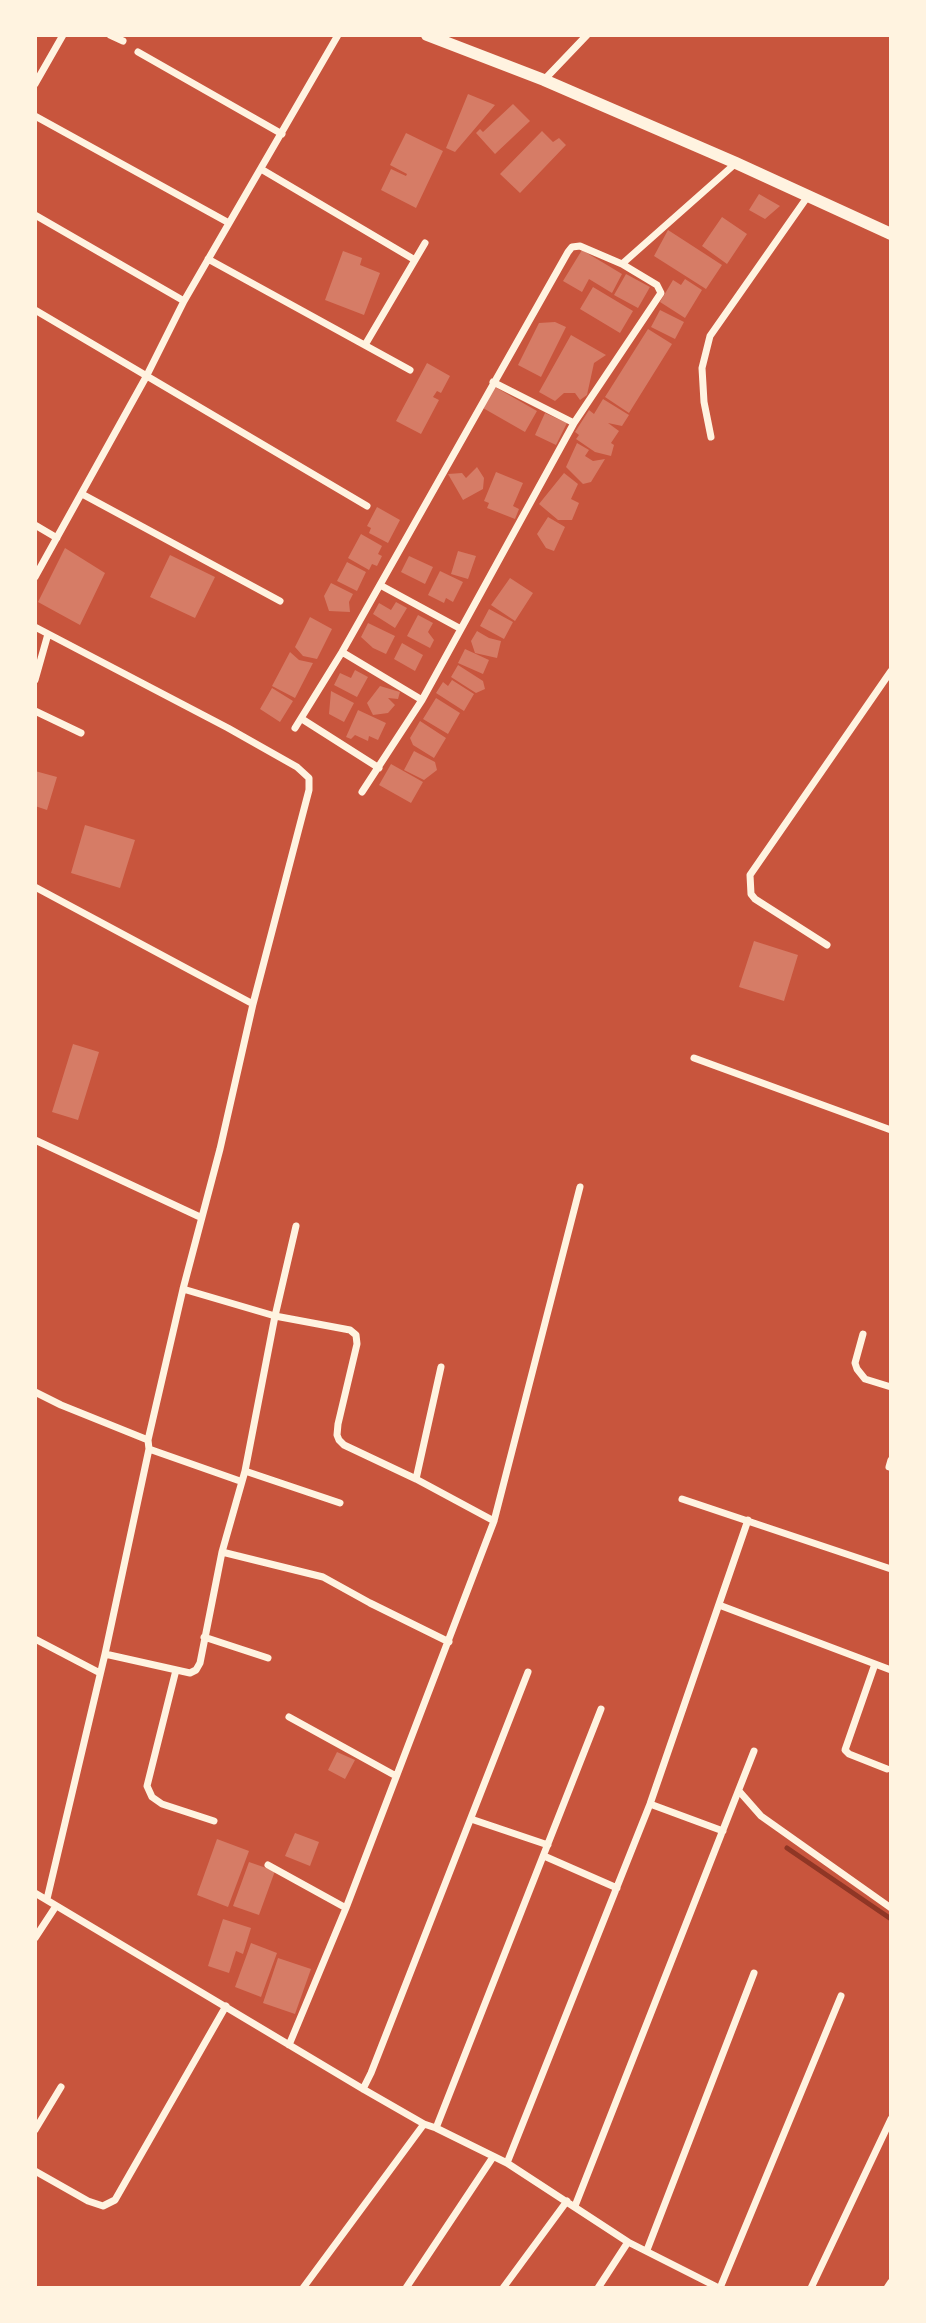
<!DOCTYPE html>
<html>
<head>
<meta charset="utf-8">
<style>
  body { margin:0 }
  #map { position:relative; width:926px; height:2323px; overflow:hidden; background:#c8553d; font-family:"DejaVu Sans",sans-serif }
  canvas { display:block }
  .frame { position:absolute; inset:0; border:37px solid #fff3e0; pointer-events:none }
</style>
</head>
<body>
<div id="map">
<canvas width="926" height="2323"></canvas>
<div class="frame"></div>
</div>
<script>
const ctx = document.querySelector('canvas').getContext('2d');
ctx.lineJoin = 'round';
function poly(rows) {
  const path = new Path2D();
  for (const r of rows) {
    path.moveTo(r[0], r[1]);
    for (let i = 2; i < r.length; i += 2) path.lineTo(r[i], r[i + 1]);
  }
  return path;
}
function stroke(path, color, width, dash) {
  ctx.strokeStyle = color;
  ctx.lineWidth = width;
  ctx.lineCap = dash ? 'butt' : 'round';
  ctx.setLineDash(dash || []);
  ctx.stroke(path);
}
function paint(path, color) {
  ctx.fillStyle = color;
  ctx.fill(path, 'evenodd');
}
stroke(poly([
  [787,1848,891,1919]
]), '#8f3625', 5);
paint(poly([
  [468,94,495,105,455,152,446,148],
  [513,104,530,121,495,154,476,133,480,129,483,132],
  [542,131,553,142,559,138,566,145,520,193,500,174],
  [406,133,443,151,416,208,381,190,391,169,406,176,407,174,390,165],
  [759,194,780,206,765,219,749,210],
  [722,217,747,234,727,264,702,246],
  [668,230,722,265,706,289,654,256],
  [582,250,622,274,612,293,589,279,582,292,563,281],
  [343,251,362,258,360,265,380,273,364,315,325,300],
  [626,274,650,287,638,308,614,295],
  [685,279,702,290,685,318,660,302,673,280,681,285],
  [593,287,633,311,620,333,580,309],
  [660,310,684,322,675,339,651,327],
  [555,322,566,327,541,377,518,365,539,323],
  [648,329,672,344,629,413,605,397],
  [571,335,606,355,594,363,587,395,580,400,575,393,564,393,555,401,539,392],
  [427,363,450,376,441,393,437,391,433,397,439,400,421,434,396,421],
  [495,387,537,411,525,432,483,408],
  [603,399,629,415,622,426,608,423,619,431,611,443,614,445,611,456,595,452,576,439,579,435,575,432,589,410,594,414],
  [545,413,567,423,556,445,535,435],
  [577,443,589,450,585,456,593,461,605,459,591,482,583,484,566,467],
  [477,467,484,478,483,489,463,500,448,474,462,473,466,478],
  [496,472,523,483,513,506,519,509,515,519,487,508,489,503,484,501],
  [564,473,578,484,571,499,579,503,572,520,558,520,539,504],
  [377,507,400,520,388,543,369,533,371,528,367,526],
  [548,517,565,527,554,551,546,548,537,534],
  [361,534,382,546,378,554,382,556,377,566,372,564,369,570,348,558],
  [65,548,105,573,80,625,38,602],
  [458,551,476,556,468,579,451,574],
  [170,555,215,577,195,618,150,597],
  [409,556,433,567,425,584,401,572],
  [347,562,366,572,357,591,337,581],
  [440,571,463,582,453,602,446,598,444,603,428,595],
  [510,578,533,593,515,621,491,605],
  [331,583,353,594,349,602,350,612,329,611,324,596],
  [396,602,407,608,395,628,373,614,379,603,391,610],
  [489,609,513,622,504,639,480,626],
  [418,615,433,623,428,632,434,640,430,648,407,636],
  [310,617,332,629,317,659,303,656,295,647],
  [368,623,395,636,386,654,373,648,361,637],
  [477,631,489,638,501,641,497,658,475,653,471,641],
  [402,643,423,655,415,671,394,659],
  [465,649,489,660,483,674,458,663],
  [290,652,299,660,313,663,295,698,272,686],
  [458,665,483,681,485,689,476,693,451,677],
  [355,670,368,677,357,697,334,685,340,673,351,678],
  [452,680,474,694,464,711,436,693,443,682,448,686],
  [380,686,400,692,398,699,388,698,395,705,388,713,373,715,367,703],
  [272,688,293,701,280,722,260,709],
  [331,691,354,703,344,722,329,714],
  [436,698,460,713,448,734,423,719],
  [358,710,386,723,378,740,369,736,368,741,355,735,351,739,346,737],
  [420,721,446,738,434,758,413,745,410,738],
  [414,751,435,762,437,770,424,780,404,770],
  [391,764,423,782,411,803,379,785],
  [35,771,57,777,47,810,35,806],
  [85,825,135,840,120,888,71,873],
  [754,941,798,955,784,1001,739,987],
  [73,1044,99,1052,78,1120,52,1112],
  [337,1752,355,1760,345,1779,328,1770],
  [295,1833,319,1842,310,1866,285,1856],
  [217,1839,249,1851,228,1907,197,1895],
  [249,1862,275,1871,259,1915,233,1906],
  [223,1919,251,1928,243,1954,236,1951,229,1973,208,1966],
  [251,1943,277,1953,261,1997,235,1987],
  [278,1958,311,1969,295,2014,263,2003]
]), '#d67c66');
stroke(poly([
  [110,35,123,41],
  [138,52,282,134],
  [544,80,587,35],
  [35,84,63,35],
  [35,116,229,223],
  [261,169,415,260,365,345],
  [35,215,184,301],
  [208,259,410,370],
  [415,260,425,243],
  [622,264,736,163],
  [35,310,367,506],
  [493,382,574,423],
  [711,437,704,402,702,368,710,336,808,196],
  [82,494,280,601],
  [35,525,57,538],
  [35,577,146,377,184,301,338,35],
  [380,585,461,629],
  [35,627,228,728,297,767,309,778,309,790,253,1004,220,1149,183,1289,148,1440,149,1449,105,1654,47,1899],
  [342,652,422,700],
  [35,680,48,634],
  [35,711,81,733],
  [302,719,379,768],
  [295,728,342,652,568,252,572,247,580,246,622,264,657,285,661,293,574,423,422,700,362,792],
  [35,887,253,1004],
  [827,945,755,899,751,894,750,875,891,671],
  [694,1058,891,1130],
  [35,1140,200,1217],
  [183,1289,275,1316,350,1330,356,1335,357,1344,338,1424,337,1435,339,1440,344,1445,416,1479,494,1521],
  [863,1334,855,1363,857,1369,865,1379,891,1387],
  [35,1392,61,1405,148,1440],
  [149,1449,240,1481],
  [889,1467,891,1460],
  [245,1471,340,1503],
  [416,1479,441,1367],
  [682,1499,891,1569],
  [222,1552,323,1577,370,1603,449,1642],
  [719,1605,891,1670],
  [204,1637,268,1658],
  [35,1639,100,1673],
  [105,1654,190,1673,196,1670,200,1663,222,1552,245,1471,275,1316,296,1226],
  [875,1664,845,1750,849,1754,887,1769],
  [176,1670,147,1786,152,1797,162,1804,214,1821],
  [289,1717,396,1776],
  [739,1791,761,1816,891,1908],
  [650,1804,723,1831],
  [471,1819,548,1845],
  [544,1856,617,1888],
  [268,1865,346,1908],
  [35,1893,363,2089,424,2124,436,2128,507,2163,628,2242,719,2288],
  [35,1938,56,1906],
  [289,2045,346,1908,494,1521,580,1187],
  [363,2089,371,2073,528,1672],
  [436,2128,601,1709],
  [35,2130,61,2087],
  [507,2163,650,1804,748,1520],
  [35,2171,88,2201,103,2206,115,2200,226,2006],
  [575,2206,754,1751],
  [647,2250,754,1973],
  [303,2288,424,2124],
  [406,2288,493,2157],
  [503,2288,567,2201],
  [598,2288,628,2242],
  [720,2288,841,1996],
  [811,2288,891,2119],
  [887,2288,891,2282]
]), '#fff3e0', 7);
stroke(poly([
  [427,35,544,80,736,163,891,234]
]), '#fff3e0', 12);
</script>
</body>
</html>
